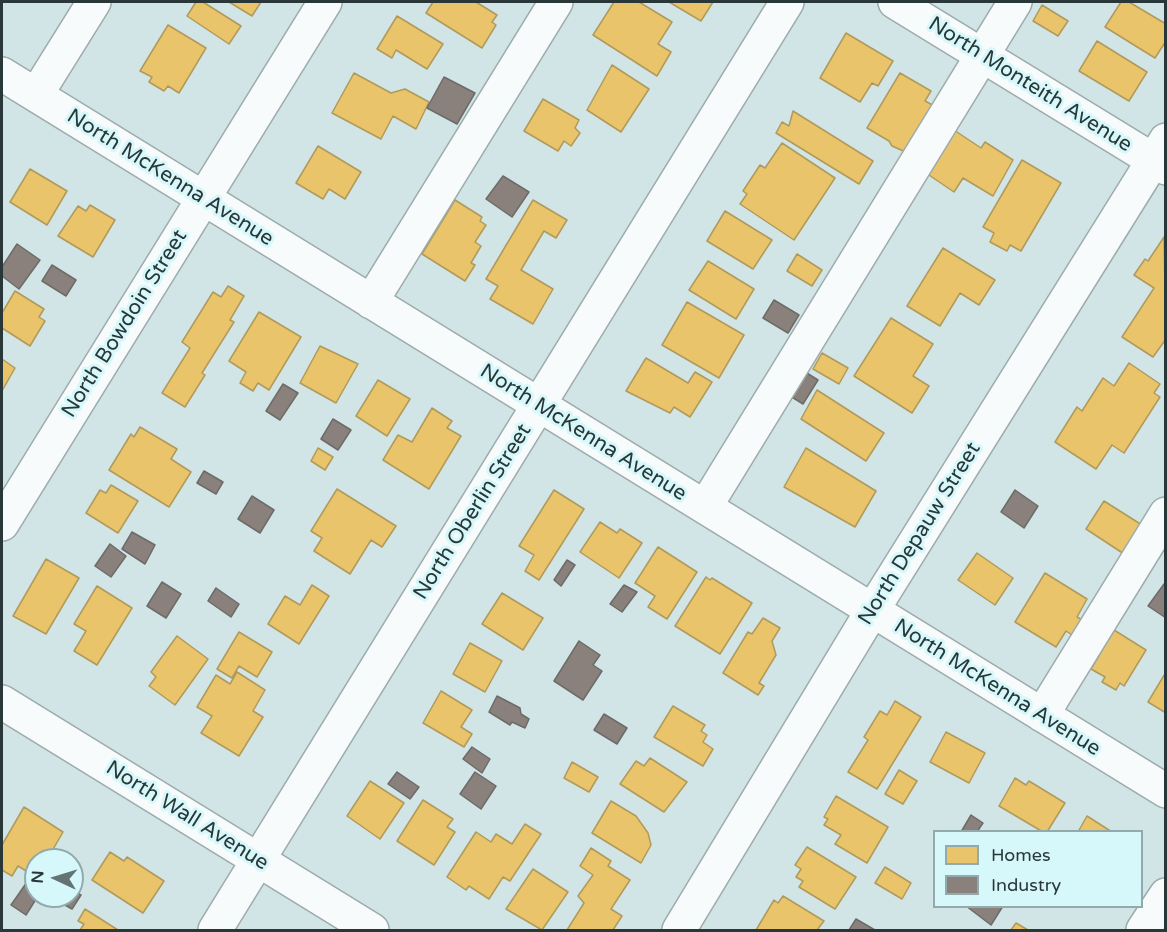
<!DOCTYPE html>
<html>
<head>
<meta charset="utf-8">
<style>
  body { margin:0 }
  #map { position:relative; width:1167px; height:932px; overflow:hidden; background:#d1e4e6; font-family:"Varela Round",sans-serif }
  canvas { display:block }
  .frame { position:absolute; inset:0; border:3px solid #2a3738; pointer-events:none }
  .legend { position:absolute; left:933px; top:830px; width:210px; height:78px; box-sizing:border-box; background:#d6f8fb; border:2px solid #91abad; margin:0; padding:8px 10px; list-style:none; font-size:18px; color:#2a3738 }
  .legend li { display:flex; align-items:center; gap:12px; height:30px }
  .legend b { width:30px; border:2px solid #91abad }
  .north { position:absolute; left:24px; top:848px; width:60px; height:60px; box-sizing:border-box; background:#d6f8fb; border:2px solid #91abad; border-radius:50%; rotate:274deg; font-size:16px; font-weight:700; line-height:24px; text-align:center; color:#2a3738 }
  .north::after { content:''; display:block; margin:auto; width:21px; height:27px; background:#647475; clip-path:polygon(50% 0,100% 100%,50% 72%,0 100%) }
</style>
</head>
<body>
<div id="map">
<canvas width="1167" height="932"></canvas>
<div class="frame"></div>
<ul class="legend">
<li><b style="height:16px;background:#e9c46a"></b>Homes</li>
<li><b style="height:16px;background:#8a817c"></b>Industry</li>
</ul>
<div class="north">N</div>
</div>
<script>
const ctx = document.querySelector('canvas').getContext('2d');
ctx.lineJoin = 'round';
function paint(path, color) {
  ctx.fillStyle = color;
  ctx.fill(path, 'evenodd');
}
function poly(rows) {
  const path = new Path2D();
  for (const r of rows) {
    path.moveTo(r[0], r[1]);
    for (let i = 2; i < r.length; i += 2) path.lineTo(r[i], r[i + 1]);
  }
  return path;
}
function stroke(path, color, width, dash) {
  ctx.strokeStyle = color;
  ctx.lineWidth = width;
  ctx.lineCap = dash ? 'butt' : 'round';
  ctx.setLineDash(dash || []);
  ctx.stroke(path);
}
function drawText(font, color, halo, rows, align = 'center') {
  ctx.font = font + ' "Varela Round",sans-serif';
  ctx.lineWidth = 6;
  ctx.setLineDash([]);
  ctx.textBaseline = 'middle';
  ctx.strokeStyle = halo;
  ctx.fillStyle = color;
  for (const [text, x, y, turn = 0] of rows) {
    ctx.save();
    ctx.translate(x, y);
    ctx.rotate((+turn || 0) * Math.PI / 180);
    ctx.textAlign = isNaN(turn) ? turn : align;
    if (halo) ctx.strokeText(text, 0, 0);
    ctx.fillText(text, 0, 0);
    ctx.restore();
  }
}
const homes = poly([
  [196,2,203,2,241,26,229,44,187,16,196,2],
  [229,2,261,2,252,16,229,2],
  [433,2,476,2,497,15,492,22,496,25,482,48,426,13,433,2],
  [614,2,639,2,672,22,658,44,671,52,657,76,593,35,614,2],
  [669,2,713,2,701,21,669,2],
  [1121,2,1129,2,1166,24,1166,41,1155,58,1105,27,1121,2],
  [1042,5,1068,21,1058,36,1033,21,1042,5],
  [397,16,443,44,427,69,396,50,392,58,377,49,397,16],
  [168,25,206,48,179,93,168,86,164,91,149,82,152,77,140,71,168,25],
  [846,33,893,61,878,86,872,83,860,102,820,78,846,33],
  [1097,41,1147,72,1129,101,1079,71,1097,41],
  [612,65,649,89,621,132,587,110,612,65],
  [354,73,391,93,405,89,429,102,416,129,393,116,381,139,332,113,354,73],
  [900,73,931,91,925,101,938,108,910,154,892,146,889,141,867,128,900,73],
  [543,99,579,120,575,128,580,133,571,146,564,141,558,151,524,131,543,99],
  [793,111,873,161,859,184,776,133,782,122,789,126,793,111],
  [954,130,981,148,985,142,1013,160,993,196,963,178,954,192,926,173,954,130],
  [782,143,835,178,794,240,740,204,747,194,743,191,760,165,765,168,782,143],
  [318,146,361,172,345,199,329,189,323,199,296,183,318,146],
  [1022,160,1061,183,1021,251,1010,245,1007,251,990,242,994,233,983,227,1022,160],
  [30,169,67,191,47,225,10,202,30,169],
  [455,200,482,217,480,221,486,225,475,242,481,246,471,263,475,265,465,281,422,254,455,200],
  [533,200,567,220,556,238,544,231,521,270,553,289,533,324,490,299,498,286,486,279,533,200],
  [90,205,115,220,93,257,58,236,78,206,86,211,90,205],
  [725,211,772,240,753,269,707,241,725,211],
  [1164,237,1166,339,1153,357,1122,337,1154,288,1134,275,1145,259,1148,261,1164,237],
  [943,248,995,280,979,305,960,293,940,326,907,306,943,248],
  [797,254,822,270,812,286,787,271,797,254],
  [708,261,754,289,736,319,689,290,708,261],
  [228,286,244,296,230,320,234,322,202,373,205,375,185,407,162,393,190,348,182,342,213,292,221,297,228,286],
  [15,291,44,309,39,317,45,321,30,346,2,328,2,313,15,291],
  [687,302,744,335,719,378,662,345,687,302],
  [259,312,301,337,269,390,258,383,253,391,240,383,246,372,229,361,259,312],
  [891,318,933,344,913,376,929,386,912,413,854,376,891,318],
  [320,346,358,364,336,403,300,383,320,346],
  [822,353,848,368,839,384,813,369,822,353],
  [646,358,688,383,695,372,712,382,690,417,674,407,670,413,626,391,646,358],
  [2,359,15,368,2,391,2,359],
  [1129,363,1160,384,1154,393,1160,397,1124,453,1112,445,1096,469,1055,442,1077,407,1082,411,1103,378,1114,386,1129,363],
  [378,380,410,399,387,436,356,416,378,380],
  [817,390,884,433,866,461,801,419,817,390],
  [432,408,452,421,447,428,461,436,429,489,383,460,398,435,412,442,432,408],
  [140,427,177,449,171,459,191,472,169,507,109,470,131,434,134,437,140,427],
  [318,448,333,457,325,470,311,461,318,448],
  [806,448,876,491,855,527,784,487,806,448],
  [111,485,138,501,118,533,86,513,100,490,106,493,111,485],
  [337,489,396,526,382,547,371,540,350,574,314,551,322,538,311,531,337,489],
  [554,490,584,509,539,580,525,571,534,555,519,546,554,490],
  [1104,501,1142,525,1124,554,1086,529,1104,501],
  [600,522,617,533,620,529,642,543,619,578,580,552,600,522],
  [658,547,697,572,667,619,648,607,655,596,635,583,658,547],
  [977,553,1013,578,995,605,958,580,977,553],
  [46,559,79,578,46,634,13,616,46,559],
  [1045,573,1087,599,1077,617,1084,621,1075,637,1066,631,1056,647,1015,622,1045,573],
  [706,577,710,580,712,578,752,603,720,654,675,626,706,577],
  [312,585,329,596,299,644,268,624,285,596,300,605,312,585],
  [97,586,132,608,97,665,74,651,86,631,74,624,97,586],
  [502,593,543,618,523,650,482,624,502,593],
  [763,618,780,628,772,641,776,655,759,683,764,686,758,695,723,673,748,632,752,634,763,618],
  [1114,630,1146,650,1124,686,1120,683,1116,690,1102,682,1105,677,1091,669,1114,630],
  [239,632,272,652,257,677,239,666,232,678,217,669,239,632],
  [177,636,208,659,175,705,149,686,156,677,151,672,177,636],
  [470,643,502,661,485,692,453,674,470,643],
  [237,672,265,690,253,711,263,717,239,756,201,733,212,716,197,707,216,675,230,684,237,672],
  [1166,672,1166,713,1148,702,1166,672],
  [441,691,472,710,461,727,472,734,464,747,423,723,441,691],
  [895,701,921,717,877,789,848,772,868,740,864,737,880,711,887,715,895,701],
  [673,706,705,725,701,731,707,735,703,742,713,749,703,766,654,737,673,706],
  [946,732,985,753,969,783,930,762,946,732],
  [650,758,687,782,664,812,620,784,636,761,644,766,650,758],
  [572,762,598,777,589,792,564,778,572,762],
  [899,770,917,781,903,804,885,794,899,770],
  [1015,778,1026,785,1029,781,1065,803,1047,832,1043,832,999,806,1015,778],
  [370,781,404,803,380,839,347,816,370,781],
  [836,796,888,827,867,863,835,844,841,835,824,825,828,819,824,817,836,796],
  [423,800,453,819,447,827,455,832,434,865,397,841,423,800],
  [611,801,636,816,648,833,651,845,641,863,592,833,611,801],
  [24,807,63,832,47,860,36,860,36,877,18,866,12,876,2,870,2,845,24,807],
  [1087,816,1112,832,1078,832,1087,816],
  [525,824,541,834,510,881,503,877,489,899,469,886,466,890,447,877,476,832,491,842,496,834,512,844,525,824],
  [807,847,856,877,835,909,799,887,803,881,796,877,801,869,795,865,807,847],
  [591,848,611,861,608,866,630,880,611,909,622,916,613,930,567,930,584,903,578,896,593,875,580,866,591,848],
  [110,852,124,861,127,857,164,881,143,913,92,880,110,852],
  [885,867,911,883,902,899,875,883,885,867],
  [533,869,568,892,542,930,506,909,533,869],
  [783,896,824,921,817,930,756,930,774,900,778,903,783,896],
  [85,909,118,930,80,930,84,924,78,921,85,909],
  [1016,923,1028,930,1011,930,1016,923]
]);
paint(homes, '#e9c46a');
stroke(homes, '#b09a5b', 1.5);
const industry = poly([
  [444,77,475,93,457,124,427,108,444,77],
  [503,176,529,192,512,217,486,199,503,176],
  [17,244,40,260,19,289,2,276,2,267,17,244],
  [52,265,76,280,66,296,42,281,52,265],
  [774,300,799,315,788,333,763,318,774,300],
  [802,370,818,380,803,404,787,394,802,370],
  [283,384,298,393,280,420,266,411,283,384],
  [333,419,351,430,338,450,321,439,333,419],
  [204,471,223,482,216,494,197,483,204,471],
  [1015,490,1038,506,1024,528,1001,512,1015,490],
  [252,496,274,510,260,533,238,519,252,496],
  [132,532,155,545,145,564,122,549,132,532],
  [110,544,126,556,111,577,95,566,110,544],
  [567,560,575,565,561,586,554,580,567,560],
  [162,582,181,594,166,618,147,606,162,582],
  [1164,584,1166,585,1166,618,1148,606,1164,584],
  [624,585,637,592,622,612,610,604,624,585],
  [216,588,239,604,231,617,208,601,216,588],
  [579,641,600,655,593,665,602,671,583,700,554,681,579,641],
  [497,696,520,708,521,714,529,719,525,728,512,722,510,725,489,712,497,696],
  [604,714,627,728,617,744,594,730,604,714],
  [472,747,490,759,482,773,463,759,472,747],
  [397,772,419,787,410,799,388,784,397,772],
  [475,772,496,786,481,809,460,794,475,772],
  [971,815,983,823,977,832,961,832,971,815],
  [27,882,36,888,36,896,38,896,26,915,11,905,27,882],
  [72,890,81,895,72,909,49,896,72,896,72,890],
  [966,906,1003,906,991,925,966,906],
  [856,919,875,930,849,930,856,919]
]);
paint(industry, '#8a817c');
stroke(industry, '#6d6b68', 1.5);
const minor = poly([
  [895,2,1166,168],
  [2,74,1166,791],
  [36,95,94,2],
  [371,302,556,2],
  [705,507,1015,2],
  [2,524,325,2],
  [2,702,372,930],
  [1042,715,1166,514],
  [215,930,787,2],
  [679,930,872,611,1166,140],
  [1143,930,1166,895]
]);
stroke(minor, '#9dabac', 36);
stroke(minor, '#f8fbfb', 33);
drawText('21px', '#2a3738', '#d6f8fb', [
  ["North Monteith Avenue",1030,85,32],
  ["North McKenna Avenue",170,178,32],
  ["North Bowdoin Street",125,324,-58],
  ["North McKenna Avenue",583,433,32],
  ["North Oberlin Street",473,512,-58],
  ["North Depauw Street",920,534,-58],
  ["North McKenna Avenue",997,688,32],
  ["North Wall Avenue",187,816,32]
]);
</script>
</body>
</html>
